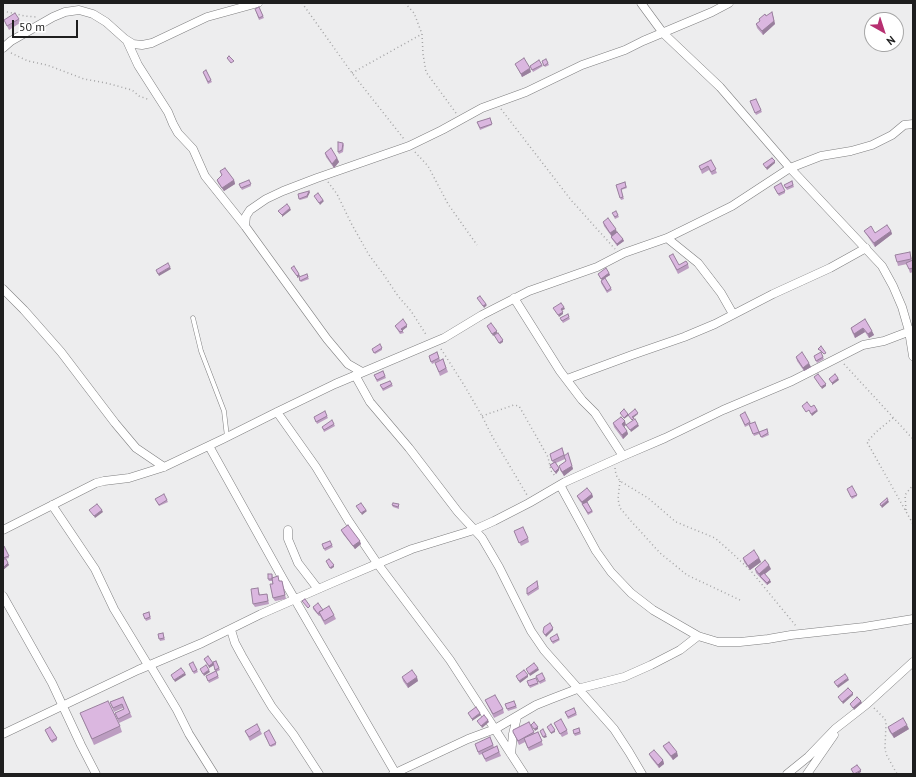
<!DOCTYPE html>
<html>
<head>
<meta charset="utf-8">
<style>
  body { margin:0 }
  #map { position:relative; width:916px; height:777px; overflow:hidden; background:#ededee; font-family:"PT Sans",sans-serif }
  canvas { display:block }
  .frame { position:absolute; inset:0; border:4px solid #1e1e1e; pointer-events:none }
  .north { position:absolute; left:864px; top:12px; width:40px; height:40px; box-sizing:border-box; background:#fff; border:1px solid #a5a5a5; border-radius:50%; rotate:141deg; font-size:11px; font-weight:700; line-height:16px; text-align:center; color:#1e1e1e }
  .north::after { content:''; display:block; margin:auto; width:14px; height:18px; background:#b73071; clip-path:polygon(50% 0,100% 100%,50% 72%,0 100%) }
  .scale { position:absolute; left:12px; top:20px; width:66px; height:18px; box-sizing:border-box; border:2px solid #1e1e1e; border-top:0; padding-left:5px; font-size:12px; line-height:14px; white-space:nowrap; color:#1e1e1e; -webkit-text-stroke:3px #fff; paint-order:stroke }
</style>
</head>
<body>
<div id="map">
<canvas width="916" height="777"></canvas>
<div class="frame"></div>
<div class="north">N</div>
<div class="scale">50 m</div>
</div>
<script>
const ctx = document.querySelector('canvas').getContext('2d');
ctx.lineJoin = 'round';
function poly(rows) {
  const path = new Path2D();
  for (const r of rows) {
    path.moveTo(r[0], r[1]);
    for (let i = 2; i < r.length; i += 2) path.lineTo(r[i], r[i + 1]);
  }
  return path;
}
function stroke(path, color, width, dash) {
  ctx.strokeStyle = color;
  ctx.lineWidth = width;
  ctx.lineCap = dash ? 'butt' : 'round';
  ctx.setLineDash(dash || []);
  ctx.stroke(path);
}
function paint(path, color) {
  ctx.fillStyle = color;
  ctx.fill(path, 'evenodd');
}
const service = poly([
  [193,318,201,351,224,411,227,437]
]);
const minor = poly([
  [641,3,663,33,720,87,790,168,882,266,893,286,902,307,909,331,913,356],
  [127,41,138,65,168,112,173,124,178,133,193,149,205,176,245,226,327,339,348,364,362,372],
  [3,48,11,41,53,17,65,12,79,10,93,14,106,22,125,39,133,44,142,45,152,43,207,17,258,3],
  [245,226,246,216,250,210,266,199,283,191,317,178,409,146,442,130,482,108,526,92,582,65,625,50,643,41,712,12,729,3],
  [667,238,698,263,721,293,733,314],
  [3,289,24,310,61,352,115,423,136,448,164,467],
  [514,298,560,371,582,400,595,413,623,456],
  [355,375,370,402,409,448,458,512,482,538,499,567,531,631,544,650,614,729,629,752,642,774],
  [567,379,632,355,684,337,715,324,773,294,830,268,866,248],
  [277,412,316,467,348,520,377,563,450,660,524,774],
  [209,446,283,579,396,774],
  [560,485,596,551,611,572,631,593,653,610,698,636,718,642,740,642,768,639,791,635,864,627,913,619],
  [52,505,95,569,114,609,148,665],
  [3,530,96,483,104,481,129,478,164,467,223,439,277,412,335,384,444,338,482,315,529,291,597,267,624,253,667,238,732,206,790,168,821,156,851,151,872,145,892,135,904,125,913,124],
  [288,530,288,539,298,563,318,589],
  [3,596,52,683,81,745,96,774],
  [231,630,235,643,242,656,263,692,272,707,293,734,319,774],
  [150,665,177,710,189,734,214,774],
  [3,734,138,670,202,643,261,614,332,583,412,549,474,530,494,521,529,503,565,482,623,456,665,438,723,410,792,381,863,345,884,341,913,330],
  [511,754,513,734,517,717],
  [393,774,468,739,495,729,536,705,551,699,577,689,624,677,651,665,680,650,698,636],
  [787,774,808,757,835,729,867,704,913,662],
  [807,774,834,735]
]);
stroke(service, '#7e7e7f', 5);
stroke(minor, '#7e7e7f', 9);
stroke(poly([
  [302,3,352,73,404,139],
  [405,3,414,13,422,34,423,54,426,72,456,113],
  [3,11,25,16,36,17],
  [11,53,28,61,47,65,84,79,106,83,132,90,139,96,150,100],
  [352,73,422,34],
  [501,109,571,200,615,249],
  [415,152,428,166,448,204,477,245],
  [328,182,337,194,351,223,369,255,384,275,398,296,411,311,427,336],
  [441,349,464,385,482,416,492,436,527,495],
  [844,364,913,439],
  [482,416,511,406,514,405,519,406,548,457,551,471,556,477],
  [893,418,876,432,867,442,913,524],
  [615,468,616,475,620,481,648,498,676,522,715,538,731,552,751,571,796,626],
  [620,481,618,499,620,508,631,521,660,553,687,575,740,600],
  [906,510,905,495,913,485],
  [874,708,885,719,886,723,885,748,886,754,897,774]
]), '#a4a4a5', 1.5, [1, 3]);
stroke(service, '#fff', 4);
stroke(minor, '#fff', 8);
paint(poly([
  [259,7,264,18,259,20,255,9],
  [766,16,773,16,775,24,763,35,757,28,756,24,760,21,759,19],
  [19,19,20,23,9,30,4,20],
  [542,61,548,63,549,65,545,67],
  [515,64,531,72,522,77,517,67],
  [542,65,543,66,533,72,530,66],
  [206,70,212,82,208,84,203,72],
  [756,99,762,112,756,115,750,101],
  [490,118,492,125,480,130,477,122],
  [343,143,344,145,343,152,339,154,338,152],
  [325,153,337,158,339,162,334,168,326,157],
  [711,160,717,173,712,175,709,170,702,174,699,166],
  [220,171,234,180,235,184,224,191,218,183,217,180,222,176],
  [249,180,251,186,242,190,239,184],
  [792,181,794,187,787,190,784,185],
  [625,182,627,188,621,190,624,199,621,200,616,185],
  [775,189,785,191,785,193,779,196],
  [310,192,307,198,300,200,299,199],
  [613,215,618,215,619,217,615,219],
  [603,222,617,232,624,241,617,246,612,239,611,237,612,237,604,226],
  [864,231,875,233,891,231,892,234,875,247,866,234],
  [669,256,679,265,688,264,689,268,678,274],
  [911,256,912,261,913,260,913,272,910,273,907,264,898,266,897,262],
  [609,273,610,275,605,278,612,290,607,293,601,283,601,281,602,280,598,274],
  [299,277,308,277,309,279,301,282],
  [569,317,570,319,563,323,560,318],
  [865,319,874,335,869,338,865,332,855,338,852,332,851,328],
  [395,326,407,327,402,330,404,333,400,334],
  [382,348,382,350,375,354,372,349],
  [437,352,440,360,432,364,429,356],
  [814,356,823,357,824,359,817,363],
  [796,357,811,367,804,371,797,361],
  [443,359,448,372,440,376,435,363],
  [383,371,386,378,377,382,374,375],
  [390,381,393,386,383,391,380,385],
  [740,415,750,422,751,423,759,432,767,429,769,435,762,438,759,434,754,436,749,425,745,427],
  [327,416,328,418,317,424,314,417],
  [613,423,624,427,627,431,628,434,623,439,614,427],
  [334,424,335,426,324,432,322,427],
  [562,448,565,456,568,453,573,469,564,476,560,470,559,466,566,461,565,459,556,463,559,470,556,474,550,465,553,463,550,454],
  [847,489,857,495,857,496,852,499],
  [592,494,593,497,587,502,593,512,588,515,582,504,579,500,577,496],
  [155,499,167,500,168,502,159,506],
  [392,505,399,506,399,509,393,507],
  [341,530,361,544,355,549,343,534],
  [514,531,528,538,529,542,521,546],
  [330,541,333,547,325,551,322,544],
  [4,546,9,558,5,559,9,565,3,570,3,558],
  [743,558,759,558,761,562,750,570,744,562],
  [755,569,771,569,765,574,771,582,767,585,756,573],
  [272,574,273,578,280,581,282,581,286,599,275,601,273,598,272,581,269,581,268,579],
  [537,581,539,589,528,596,527,594],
  [258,588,260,595,267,594,269,604,255,607,253,604],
  [313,607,323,610,334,615,336,619,325,625,320,616,319,616,313,609],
  [149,612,151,619,146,621,143,614],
  [163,633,165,640,160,641,158,634],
  [550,638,559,639,560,640,553,644],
  [204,659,213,663,216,661,220,670,216,672,219,678,209,683,206,676,215,671,214,665,209,668],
  [190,666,197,670,198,672,194,674],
  [536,676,545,679,546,681,540,684],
  [402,677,418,681,408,688,403,681],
  [527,681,538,683,539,684,530,688],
  [123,697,132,717,119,723,115,713,124,709,123,708,114,712,110,702],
  [485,700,503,709,504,713,494,718],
  [514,701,517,708,508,711,505,704],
  [574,708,577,715,568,719,565,712],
  [80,713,120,726,122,732,94,745],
  [529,722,535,734,538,732,543,745,529,751,525,742,519,745,513,732],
  [554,723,567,730,568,734,562,737,556,727],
  [888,727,909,729,894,738,889,731],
  [579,728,581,734,575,736,574,734],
  [45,730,57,738,57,740,52,743],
  [260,730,262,734,250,741,245,731],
  [264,735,276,743,276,745,271,747],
  [490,737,494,747,497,746,501,756,486,762,482,754,479,755,476,747],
  [663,746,678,756,673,760,665,750],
  [649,754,663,760,664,764,659,768,651,758]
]), '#bc9dc1');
paint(poly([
  [772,12,775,24,763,35,762,31],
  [530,68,531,72,522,77,521,74],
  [337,158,339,162,334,168,332,164],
  [775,161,775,163,767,170,766,168],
  [234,180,235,184,224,191,222,188],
  [309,191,310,192,307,198,307,196],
  [323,200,324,201,320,205,319,203],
  [290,208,291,210,282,217,282,215],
  [616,229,617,233,612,237,610,233],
  [891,231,892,234,875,247,874,243],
  [623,239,624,241,617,246,617,244],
  [170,267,171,269,159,276,158,274],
  [609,273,610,275,602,280,601,279],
  [299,274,300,276,297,278,297,276],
  [486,304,487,305,484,308,483,306],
  [564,307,565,309,561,311,561,309],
  [563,312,563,314,559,317,558,315],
  [407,325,407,327,402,331,401,329],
  [863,328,865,332,855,338,854,334],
  [497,331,497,333,493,336,492,334],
  [872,331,874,335,869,338,868,334],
  [503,340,503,342,500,344,499,343],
  [809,363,811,367,804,371,803,368],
  [838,378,839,380,832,385,832,383],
  [826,384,826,386,822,389,821,387],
  [817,410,818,411,812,416,811,414],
  [638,413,638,414,633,418,632,417],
  [628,414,628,416,624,419,624,418],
  [625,421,626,425,623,428,622,424],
  [638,424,639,426,631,432,630,430],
  [627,431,628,434,623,439,622,435],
  [572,466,573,469,564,476,562,472],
  [559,468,559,470,556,474,555,472],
  [592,494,593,497,583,505,582,502],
  [888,500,889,502,882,508,881,506],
  [102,510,103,512,95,518,94,516],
  [366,510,367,511,362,515,361,513],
  [360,541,361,544,355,549,353,546],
  [759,558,761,562,750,570,748,566],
  [8,563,9,565,3,570,3,568],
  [334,565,334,567,331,569,330,568],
  [769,565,771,569,761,577,760,576,761,578,759,574],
  [770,580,771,582,767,585,767,583],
  [553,628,553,630,546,637,545,635],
  [213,663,214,665,209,668,209,666],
  [538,668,539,670,530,676,529,674],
  [209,670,210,672,204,676,203,674],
  [185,673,186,675,175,682,174,680],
  [528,675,528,677,520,683,519,681],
  [417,677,418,681,408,688,407,684],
  [848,678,849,680,838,688,837,686],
  [853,693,853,695,843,704,842,702],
  [861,701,862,703,854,710,853,708],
  [480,713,481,715,472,721,472,719],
  [488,720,489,722,482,728,481,726],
  [907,725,909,729,894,738,892,734],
  [538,727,538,729,535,731,534,729],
  [555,730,555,732,551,734,551,733],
  [546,735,547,737,544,738,543,737],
  [677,752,678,756,673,760,671,756],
  [663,760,664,764,659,768,658,765],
  [861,770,861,772,858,774,855,774]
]), '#99809d');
const building = poly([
  [259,7,263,16,259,18,255,9,259,7],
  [772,12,774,21,762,31,756,24,760,21,759,19,765,14,766,16,772,12],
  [15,13,19,19,7,26,4,20,15,13],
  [229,56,234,61,231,63,227,58,229,56],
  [524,58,530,68,521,74,515,64,524,58],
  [546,59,548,63,544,66,542,61,546,59],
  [539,60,542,65,532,70,530,66,539,60],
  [206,70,211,80,208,82,203,72,206,70],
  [756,99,761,110,755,113,750,101,756,99],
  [490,118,492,124,480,128,477,122,490,118],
  [338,142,343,143,342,150,338,152,338,142],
  [331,148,337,158,332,164,325,153,331,148],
  [772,158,775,161,766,168,763,164,772,158],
  [711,160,716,169,711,172,708,166,701,170,699,166,711,160],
  [225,168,234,180,222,188,217,180,222,175,220,171,225,168],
  [249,180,251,184,241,188,239,184,249,180],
  [792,181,793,185,786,188,784,185,792,181],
  [625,182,626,187,621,189,623,197,620,198,616,185,625,182],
  [781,183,785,191,778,194,774,187,781,183],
  [309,191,307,196,299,199,298,194,309,191],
  [318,193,323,200,319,203,314,196,318,193],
  [287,204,290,208,282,215,278,211,287,204],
  [616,211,618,215,615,217,612,213,616,211],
  [608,218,616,229,610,233,603,222,608,218],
  [887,225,891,231,874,243,864,231,871,226,875,233,887,225],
  [617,232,623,239,617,244,611,237,617,232],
  [910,252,911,259,897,262,895,255,910,252],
  [673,254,679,265,686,261,688,264,677,270,669,256,673,254],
  [913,260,913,268,909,269,906,263,913,260],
  [168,263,170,267,158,274,156,270,168,263],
  [294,266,299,274,297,276,291,268,294,266],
  [606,268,609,273,601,279,598,274,606,268],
  [307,274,308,277,300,281,299,277,307,274],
  [605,278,611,288,607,291,601,281,605,278],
  [480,296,486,304,483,306,477,298,480,296],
  [561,303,564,307,561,309,563,312,558,315,553,308,561,303],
  [568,314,569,317,562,321,560,318,568,314],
  [403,319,407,325,401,329,403,331,400,332,395,326,403,319],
  [865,319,872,331,868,334,863,328,854,334,851,328,865,319],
  [491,323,497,331,492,334,487,326,491,323],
  [498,333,503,340,499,343,494,335,498,333],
  [380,344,382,348,374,353,372,349,380,344],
  [821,346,826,353,824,354,820,350,819,350,818,349,821,346],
  [437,352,439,358,431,362,429,356,437,352],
  [802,352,809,363,803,368,796,357,802,352],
  [821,352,823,357,816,361,814,356,821,352],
  [443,359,446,368,439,372,435,363,443,359],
  [383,371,385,376,377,380,374,375,383,371],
  [818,374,826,384,821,387,814,377,818,374],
  [835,374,838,378,832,383,829,379,835,374],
  [390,381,392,384,383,389,380,385,390,381],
  [807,402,811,407,814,405,817,410,811,414,809,410,806,412,802,406,807,402],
  [624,409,628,414,624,418,620,413,624,409],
  [635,409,638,413,632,417,634,418,632,420,628,415,635,409],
  [325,411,327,416,316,422,314,417,325,411],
  [745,412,750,422,745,425,740,415,745,412],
  [621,417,625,421,622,424,627,431,622,435,613,423,621,417],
  [635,419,638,424,630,430,626,425,635,419],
  [332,420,334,424,324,430,322,427,332,420],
  [755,422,759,432,753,434,749,424,755,422],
  [767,429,768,433,761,437,759,432,767,429],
  [562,448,564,455,552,461,550,454,562,448],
  [568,453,572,466,562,472,559,466,566,461,564,456,568,453],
  [555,462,559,468,555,472,550,465,555,462],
  [852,486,857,495,851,497,847,489,852,486],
  [587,488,592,494,582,502,577,496,587,488],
  [164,494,167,500,159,505,155,499,164,494],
  [887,498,888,500,881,506,880,504,887,498],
  [587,502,592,511,588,513,582,504,587,502],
  [361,503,366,510,361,513,356,506,361,503],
  [393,503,399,504,398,507,392,505,393,503],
  [97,504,102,510,94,516,89,510,97,504],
  [348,525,360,541,353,546,341,530,348,525],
  [523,527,528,538,519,543,514,531,523,527],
  [330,541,332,545,324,549,322,544,330,541],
  [3,546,4,546,9,556,3,558,3,546],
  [754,550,759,558,748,566,743,558,754,550],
  [3,559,6,559,8,563,3,568,3,559],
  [329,559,334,565,330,568,326,561,329,559],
  [765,560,769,565,759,574,755,569,765,560],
  [764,573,770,580,767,583,760,576,764,573],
  [268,574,272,574,272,579,268,579,268,574],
  [278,576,279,581,282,581,285,595,273,598,270,584,273,584,272,578,278,576],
  [537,581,538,587,527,594,527,588,537,581],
  [258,588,259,595,267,594,268,601,253,604,251,589,258,588],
  [305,599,310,606,308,608,302,601,305,599],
  [318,603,323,610,319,612,319,614,318,614,313,607,318,603],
  [329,606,334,615,324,621,319,612,329,606],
  [149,612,150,617,145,619,143,614,149,612],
  [550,623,553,628,545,635,543,632,544,627,550,623],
  [163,633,164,638,159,639,158,634,163,633],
  [557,634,559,639,552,642,550,638,557,634],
  [208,656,213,663,209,666,204,659,208,656],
  [216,661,219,668,215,670,213,662,216,661],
  [193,662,197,670,193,672,189,664,193,662],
  [534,663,538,668,529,674,526,669,534,663],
  [206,665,209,670,203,674,200,669,206,665],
  [181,668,185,673,174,680,171,675,181,668],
  [412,670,417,677,407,684,402,677,412,670],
  [524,670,528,675,519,681,516,676,524,670],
  [216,671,218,676,208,681,206,676,216,671],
  [542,673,545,679,539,682,536,676,542,673],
  [845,674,848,678,837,686,834,682,845,674],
  [536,678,538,683,529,686,527,681,536,678],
  [848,688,853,693,842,702,838,697,848,688],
  [495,695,503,709,493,714,485,700,495,695],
  [123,697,130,713,118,719,115,713,124,709,122,704,113,708,110,702,123,697],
  [857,697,861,701,853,708,850,704,857,697],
  [108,701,120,726,92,739,80,713,108,701],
  [514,701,516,706,507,709,505,704,514,701],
  [476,707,480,713,472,719,468,713,476,707],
  [574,708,576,713,568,717,565,712,574,708],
  [484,715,488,720,481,726,477,721,484,715],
  [903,718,907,725,892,734,888,727,903,718],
  [561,719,567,730,560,734,554,723,561,719],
  [529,722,534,732,518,741,513,732,513,730,529,722],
  [534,722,538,727,534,729,531,725,534,722],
  [257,724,260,730,249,737,245,731,257,724],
  [551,724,555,730,551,733,547,727,551,724],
  [50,727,57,738,51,741,45,730,50,727],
  [579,728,580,732,574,734,573,730,579,728],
  [543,729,546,735,543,737,540,731,543,729],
  [269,730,276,743,270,746,264,733,269,730],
  [538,732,542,741,528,748,524,738,538,732],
  [490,737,493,745,478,752,475,744,490,737],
  [669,742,677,752,671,756,663,746,669,742],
  [497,746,499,752,485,759,482,753,497,746],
  [654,750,663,760,658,765,649,754,654,750],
  [857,765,861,770,854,774,851,769,857,765]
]);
paint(building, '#dbb7e0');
stroke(building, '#99809d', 1);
</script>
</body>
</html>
